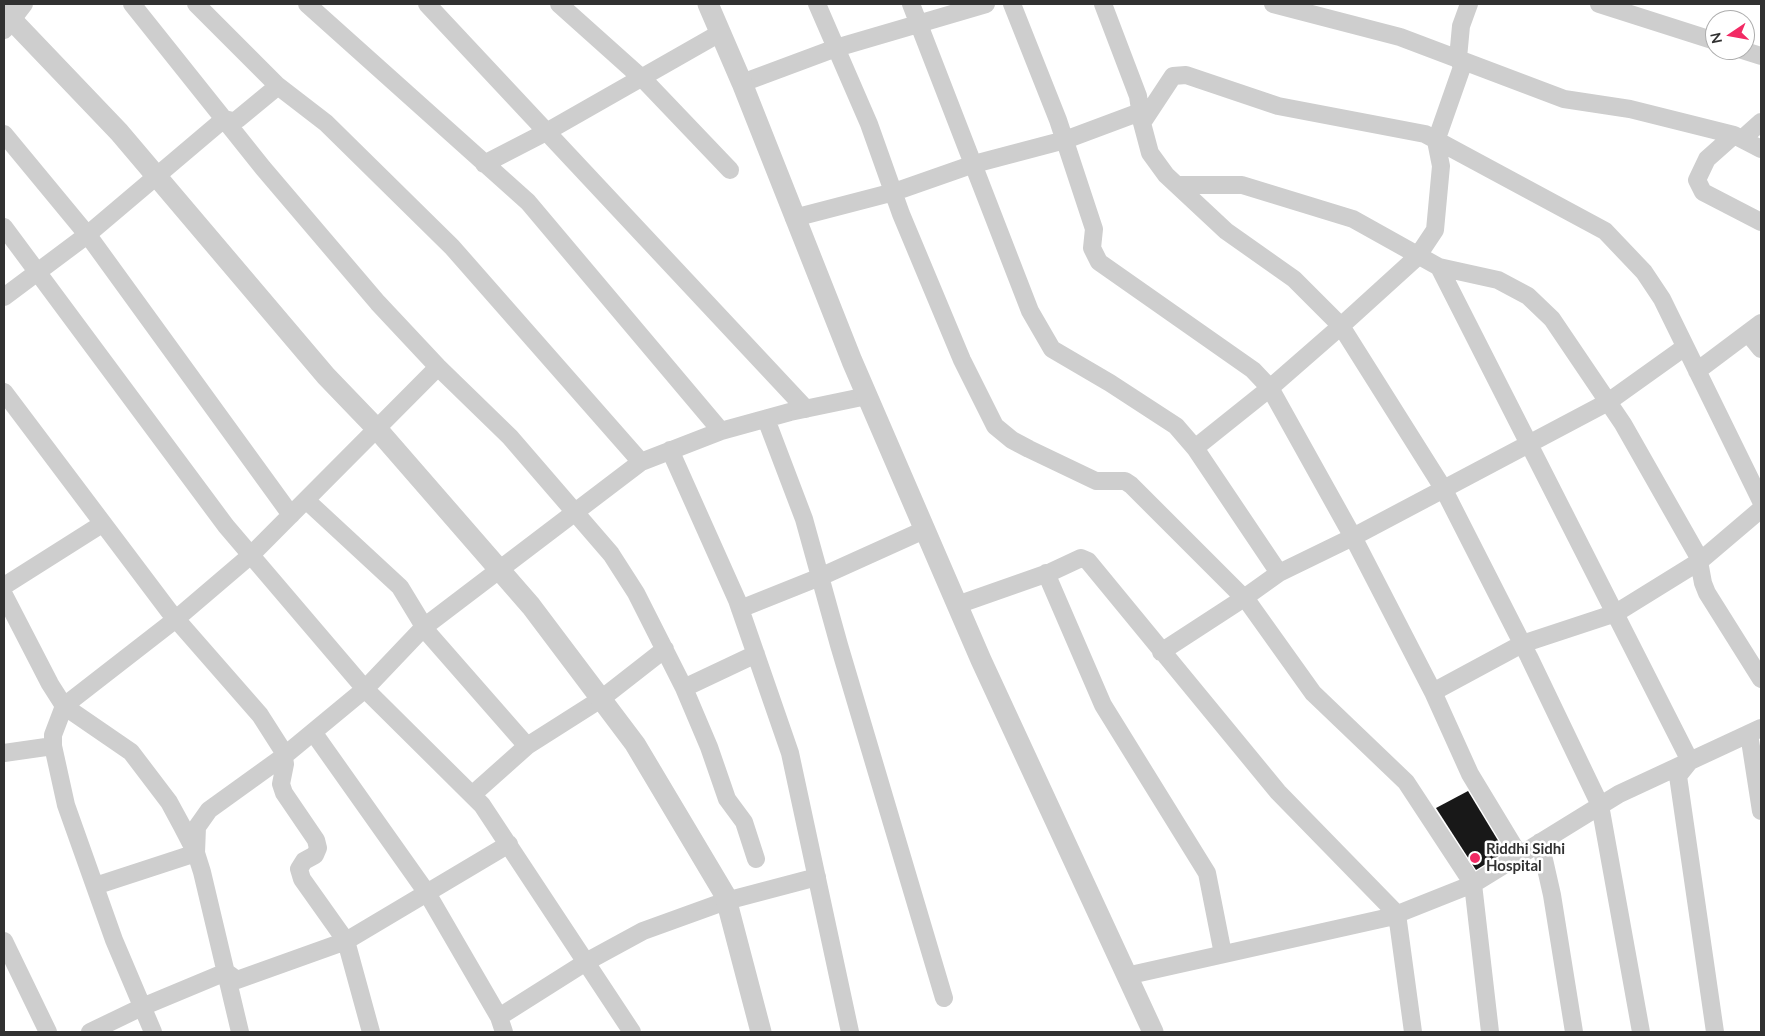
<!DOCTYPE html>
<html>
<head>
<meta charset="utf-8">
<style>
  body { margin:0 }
  #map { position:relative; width:1765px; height:1036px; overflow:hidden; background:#fff; font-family:Lato,sans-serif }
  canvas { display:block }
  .frame { position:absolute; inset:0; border:5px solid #313131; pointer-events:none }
  .north { position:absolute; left:1705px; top:10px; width:50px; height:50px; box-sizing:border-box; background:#fff; border:1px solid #adadad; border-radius:50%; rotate:258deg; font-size:14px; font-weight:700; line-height:20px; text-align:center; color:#313131 }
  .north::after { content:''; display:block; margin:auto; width:18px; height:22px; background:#f22a64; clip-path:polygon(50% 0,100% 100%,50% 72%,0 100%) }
</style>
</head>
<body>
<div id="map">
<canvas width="1765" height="1036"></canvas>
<div class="frame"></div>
<div class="north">N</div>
</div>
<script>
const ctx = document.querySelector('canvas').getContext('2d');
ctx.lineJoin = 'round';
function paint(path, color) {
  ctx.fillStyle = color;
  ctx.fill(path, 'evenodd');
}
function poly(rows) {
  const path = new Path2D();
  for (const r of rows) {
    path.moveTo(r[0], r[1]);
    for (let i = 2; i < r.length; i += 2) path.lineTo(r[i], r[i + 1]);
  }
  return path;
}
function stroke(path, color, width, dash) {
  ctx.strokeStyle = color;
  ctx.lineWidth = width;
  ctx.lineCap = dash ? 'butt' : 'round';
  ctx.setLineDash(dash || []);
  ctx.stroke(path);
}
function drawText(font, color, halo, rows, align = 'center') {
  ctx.font = font + ' Lato,sans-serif';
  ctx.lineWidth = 5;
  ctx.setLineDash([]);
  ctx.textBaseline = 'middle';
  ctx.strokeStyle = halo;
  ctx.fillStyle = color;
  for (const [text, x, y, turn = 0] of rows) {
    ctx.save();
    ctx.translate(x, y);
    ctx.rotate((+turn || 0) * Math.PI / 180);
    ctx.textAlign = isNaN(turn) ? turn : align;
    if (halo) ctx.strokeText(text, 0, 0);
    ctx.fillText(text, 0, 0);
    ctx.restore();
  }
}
paint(poly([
  [1468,791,1505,852,1476,870,1436,808]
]), '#181818');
stroke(poly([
  [132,4,263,168,378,303,438,367,510,437,611,554,636,593,684,688,709,747,727,799,744,822,756,859],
  [196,4,278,86,326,123,452,247,641,462],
  [307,4,528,202,721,431],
  [427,4,806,409],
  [559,4,645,81,730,170],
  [817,4,869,124,901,214,962,360,995,426,1012,440,1029,449,1096,481,1125,481,1131,485,1248,602,1313,693,1406,782,1473,884,1490,1032],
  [911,4,1030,311,1052,349,1110,383,1176,426,1195,448,1279,573],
  [1012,4,1058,120,1094,229,1092,248,1099,262,1253,370,1270,388,1353,537,1433,692,1470,774,1519,855],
  [1103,4,1138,96,1142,123,1150,153,1166,175,1226,231,1294,279,1341,326,1443,488,1529,657,1600,805,1641,1032],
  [1273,4,1400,37,1564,99,1630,109,1734,135,1707,159,1697,180,1703,192,1761,222],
  [1599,4,1715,41],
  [4,30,24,4],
  [1742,50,1761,56],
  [742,83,836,48,986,4],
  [1142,123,1173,76,1186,75,1278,106,1425,134,1605,231,1644,272,1662,299,1761,501],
  [4,134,90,238,291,515],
  [1734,135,1761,149],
  [1742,139,1761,122],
  [484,164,548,131,720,33],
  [1177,185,1242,185,1353,219,1439,267,1690,761,1678,776,1715,1032],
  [794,218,894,192,974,164,1065,140,1140,112],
  [4,227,226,526,365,689,482,805,632,1032],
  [1439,267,1498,280,1528,296,1552,319,1623,424,1698,556,1703,583,1707,593,1761,679],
  [4,297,87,235,224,119,233,121,238,119,278,86],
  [1748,333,1761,349],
  [1697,371,1761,323],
  [4,392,169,611,260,715,283,751,285,764,281,784,284,793,316,840,318,848,315,855,304,861,299,869,302,879,346,941,371,1032],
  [766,419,804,519,839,645,944,998],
  [1195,448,1270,388,1341,326,1417,257,1435,230,1441,166,1436,141,1462,67,1458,58,1461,26,1469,4],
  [670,450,737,600,790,753,850,1032],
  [306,500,400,587,428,633,527,746],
  [1046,573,1103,705,1207,873,1223,954],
  [4,586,102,524],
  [4,595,50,684,64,706,53,735,53,746,66,805,114,940,153,1032],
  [957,605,1051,572,1081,558,1088,561,1278,792,1397,914,1413,1032],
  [740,609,820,577,924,530],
  [1161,652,1244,598,1279,573,1353,537,1608,402,1685,347],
  [684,688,756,654],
  [1433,692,1522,644,1616,613,1700,561,1761,509],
  [313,732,427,893,499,1017,504,1032],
  [1749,734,1761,811],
  [4,753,53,746],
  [472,795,527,746,601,699,665,649],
  [1540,842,1552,895,1574,1032],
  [95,886,196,853,197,827,209,810,284,756,365,689,424,627,641,462,721,431,790,412,867,396],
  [4,941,48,1032],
  [1126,976,1390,917,1473,884,1619,794,1761,728],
  [499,1017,586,962,643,931,726,901,817,877],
  [90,1032,142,1007,226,972,237,980,346,941,509,844],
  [240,1032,202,872,196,853,182,826,169,802,131,752,64,706,176,619,251,555,438,367]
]), '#cecece', 18);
stroke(poly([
  [12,4,12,20,119,132,326,376,377,429,531,606,635,744,725,895,761,1032],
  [708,4,742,83,852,361,981,660,1153,1032]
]), '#cecece', 21);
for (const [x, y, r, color] of [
  [1475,858,6,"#f22a64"]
]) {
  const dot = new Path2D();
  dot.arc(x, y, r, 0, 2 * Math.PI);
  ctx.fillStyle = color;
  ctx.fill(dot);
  stroke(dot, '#fff', 2);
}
drawText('bold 15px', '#313131', '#fff', [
  ["Riddhi Sidhi",1486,849],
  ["Hospital",1486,866]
], 'left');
</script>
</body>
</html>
